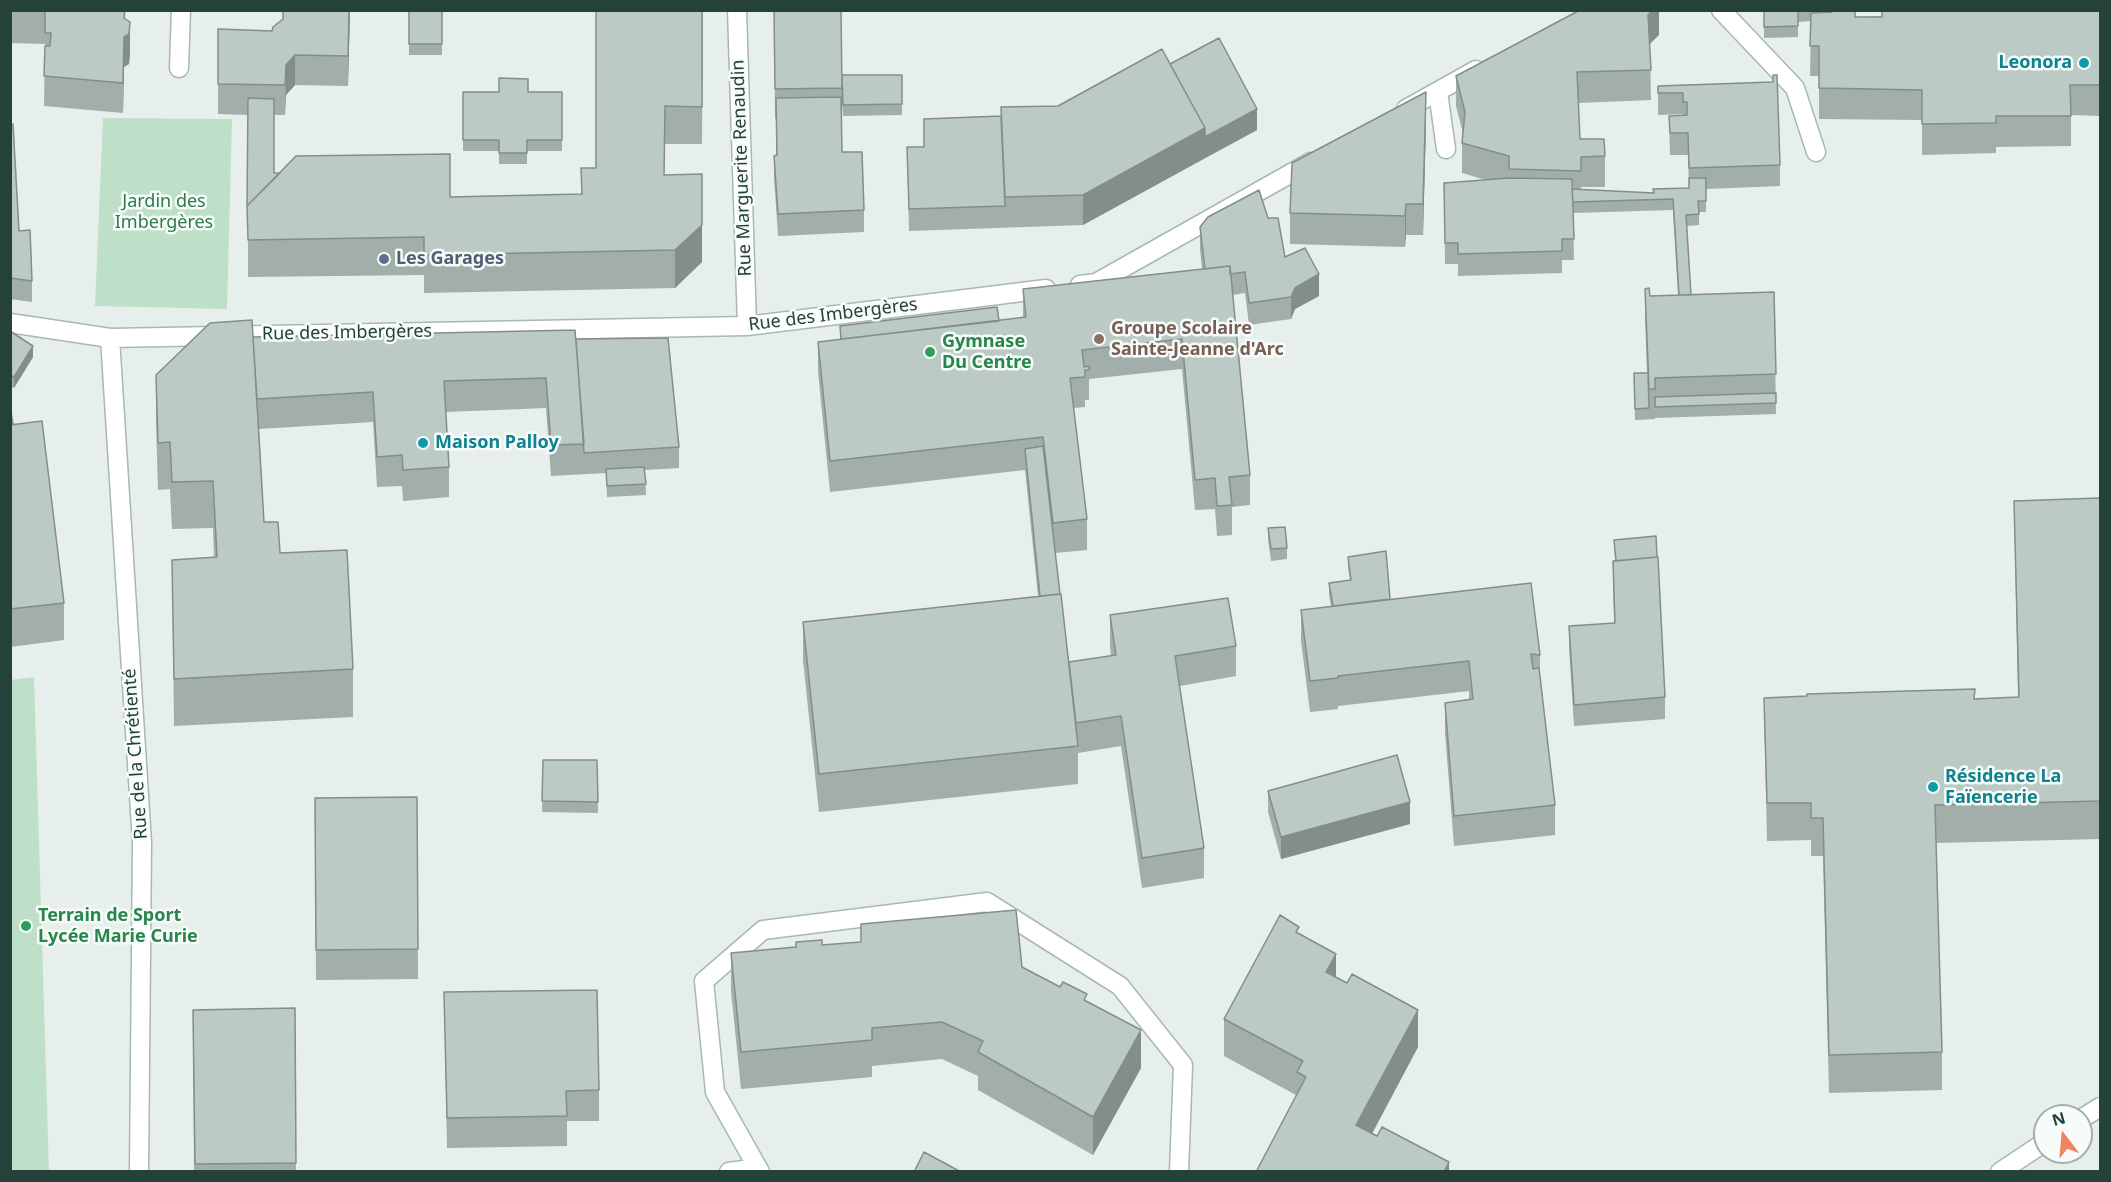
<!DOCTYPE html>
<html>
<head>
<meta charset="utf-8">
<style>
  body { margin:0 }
  #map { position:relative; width:2111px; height:1182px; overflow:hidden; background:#e6efeb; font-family:"Noto Sans",sans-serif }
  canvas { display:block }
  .frame { position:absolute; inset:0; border:12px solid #24423a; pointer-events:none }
  .north { position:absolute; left:2033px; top:1104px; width:60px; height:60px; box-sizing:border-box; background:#f7fbf9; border:2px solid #a3b1ad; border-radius:50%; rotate:344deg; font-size:16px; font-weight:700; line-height:24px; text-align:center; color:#24423a }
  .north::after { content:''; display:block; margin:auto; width:21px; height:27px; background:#f4845f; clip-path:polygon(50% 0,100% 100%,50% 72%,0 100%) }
</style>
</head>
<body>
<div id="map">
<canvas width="2111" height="1182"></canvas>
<div class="frame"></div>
<div class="north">N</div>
</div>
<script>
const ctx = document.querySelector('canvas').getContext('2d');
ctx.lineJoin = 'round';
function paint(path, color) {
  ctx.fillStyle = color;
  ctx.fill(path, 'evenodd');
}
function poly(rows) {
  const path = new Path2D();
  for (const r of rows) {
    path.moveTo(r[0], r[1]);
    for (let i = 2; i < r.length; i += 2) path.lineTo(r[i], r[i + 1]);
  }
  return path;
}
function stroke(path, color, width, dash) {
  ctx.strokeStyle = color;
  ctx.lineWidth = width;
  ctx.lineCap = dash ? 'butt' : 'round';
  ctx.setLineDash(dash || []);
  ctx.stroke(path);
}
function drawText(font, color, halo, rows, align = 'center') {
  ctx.font = font + ' "Noto Sans",sans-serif';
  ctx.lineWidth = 5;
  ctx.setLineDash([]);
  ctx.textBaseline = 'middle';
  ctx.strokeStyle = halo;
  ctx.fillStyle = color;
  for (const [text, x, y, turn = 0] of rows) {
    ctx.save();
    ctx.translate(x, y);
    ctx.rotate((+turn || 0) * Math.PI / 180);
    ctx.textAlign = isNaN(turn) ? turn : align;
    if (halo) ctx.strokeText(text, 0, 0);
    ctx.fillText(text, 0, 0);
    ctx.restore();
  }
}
paint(poly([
  [103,118,232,119,227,309,95,306],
  [34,677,49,1171,11,1172,10,680]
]), '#bfe0c8');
const minor = poly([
  [737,10,747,326],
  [1721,10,1795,88,1816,152],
  [179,68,181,10],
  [1438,92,1446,149],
  [1406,109,1476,70],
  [1080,285,1096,283,1311,162],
  [10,323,110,338,747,326,1046,289],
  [110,338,142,843,139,1172],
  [2081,1119,2100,1107],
  [729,1172,758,1168],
  [760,1172,715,1092,704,981,763,930,987,902,1120,986,1183,1065,1179,1172],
  [2000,1172,2045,1142]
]);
stroke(minor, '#a8b8b2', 21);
stroke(minor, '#fff', 18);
paint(poly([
  [10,10,125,10,125,18,130,52,129,64,124,67,123,113,44,106,45,44,10,43],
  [279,10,350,10,348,86,295,85,286,95,285,115,274,115,274,173,450,197,581,194,581,168,596,168,703,10,702,144,665,144,664,175,702,262,675,288,424,293,424,275,248,277,248,115,218,114,218,84,272,31,283,19,283,13],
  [409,10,442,10,442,55,409,55],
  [774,10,842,75,902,75,902,115,843,116,842,101,842,152,864,210,864,232,778,236,774,177,774,156,776,155,776,119,775,119],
  [1659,10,1659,35,1650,44,1651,100,1578,103,1580,139,1605,156,1605,187,1581,187,1581,190,1653,193,1653,189,1689,188,1688,155,1670,155,1669,116,1683,115,1683,114,1658,115,1658,86,1773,82,1780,165,1780,186,1706,189,1706,212,1699,212,1699,225,1687,226,1691,295,1774,292,1776,414,1655,418,1655,419,1635,420,1634,384,1647,373,1645,319,1645,289,1650,296,1678,295,1673,210,1573,213,1574,260,1562,260,1562,273,1458,276,1458,264,1445,264,1444,183,1486,180,1462,173,1462,143,1463,133,1456,106,1456,76],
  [1764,10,1811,10,1811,13,1830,12,1829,10,1855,10,1855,17,2100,10,2100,116,2071,115,2071,146,1996,147,1996,153,1922,155,1922,120,1819,119,1819,76,1810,76,1811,21,1798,22,1798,37,1764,38],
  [1170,64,1257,130,1083,225,909,231,907,147,924,147,1001,116,1058,106],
  [463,92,562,92,562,151,527,151,527,164,499,164,499,151,463,151],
  [1426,123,1423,235,1406,235,1405,247,1290,244,1290,213],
  [10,124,19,231,32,281,32,302,10,299],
  [1268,218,1285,257,1319,296,1295,309,1291,319,1249,325,1245,293,1232,295,1250,475,1250,505,1232,507,1232,535,1217,536,1215,509,1195,510,1182,369,1089,379,1089,400,1085,400,1085,407,1074,408,1087,519,1087,550,1055,553,1069,662,1111,656,1110,645,1110,615,1236,646,1236,676,1180,686,1204,848,1204,878,1142,888,1121,746,1078,753,1078,784,819,812,803,660,803,622,1038,596,1025,470,830,492,818,372,818,342,840,339,840,326,999,321,1023,318,1023,289,1202,269,1200,249,1200,227],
  [10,331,33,357,14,388,10,386],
  [253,337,576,339,679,447,679,468,645,470,646,495,607,497,606,473,551,476,546,408,446,412,449,467,449,497,403,501,402,486,377,487,373,422,259,429,264,522,280,553,353,669,353,717,174,726,172,560,214,557,213,528,172,529,170,489,158,490,156,422,156,375],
  [10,406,13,424,64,603,64,640,10,647],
  [2100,498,2100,839,1936,843,1942,1052,1942,1090,1829,1093,1823,856,1811,856,1811,840,1767,841,1764,698,1975,699,2018,697,2014,501],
  [1268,528,1287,548,1287,559,1271,561,1268,539],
  [1614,540,1665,697,1665,719,1574,726,1569,647,1569,626,1614,623,1613,582,1613,561,1615,561],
  [1348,557,1390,600,1540,655,1540,679,1555,805,1555,835,1454,846,1445,733,1445,703,1469,700,1469,691,1338,706,1338,709,1310,712,1301,641,1301,610,1331,607,1329,594,1329,583,1350,580,1348,568],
  [543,760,597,760,598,813,542,812],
  [1268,791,1410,824,1281,859,1268,812],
  [417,797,418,979,316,980,315,798],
  [861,924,1022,967,1087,1002,1141,1068,1093,1155,978,1090,978,1076,942,1059,872,1066,872,1077,741,1089,731,991,731,953,861,942],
  [1299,933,1336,978,1418,1047,1372,1134,1449,1172,1256,1172,1296,1095,1224,1056,1224,1019],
  [444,992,599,1090,599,1121,567,1121,567,1146,447,1148],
  [295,1008,296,1172,194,1172,193,1010]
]), '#a1aea9');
paint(poly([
  [125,10,125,37,130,22,130,52,129,64,124,67,123,113,123,83],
  [349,10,350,10,348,86,348,56],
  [1653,10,1659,10,1659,35,1648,45,1648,15],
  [295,55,295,85,286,95,285,115,286,65],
  [1426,92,1426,123,1423,235,1423,204],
  [1257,109,1257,130,1205,158,1205,137],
  [1205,128,1205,158,1083,225,1083,195],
  [1406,204,1406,235,1405,247,1405,216],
  [702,225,702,262,675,288,675,250],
  [1319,274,1319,296,1295,309,1291,319,1291,297,1295,288],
  [33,346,33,357,14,388,14,377],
  [1410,802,1410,824,1281,859,1281,837],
  [1336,954,1336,991,1326,972],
  [1418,1010,1418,1047,1356,1163,1356,1125],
  [1141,1030,1141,1068,1093,1155,1093,1117],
  [1449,1162,1449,1172,1444,1172]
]), '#838d89');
const building = poly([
  [45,10,125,10,124,18,130,22,129,34,124,37,123,83,44,76,45,46,50,46,51,33,45,33,45,10],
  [283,10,349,10,348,56,295,55,286,65,285,85,218,84,218,29,272,31,273,27,283,19,283,10],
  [409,10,442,10,442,44,409,44,409,10],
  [596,10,702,10,702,107,665,106,664,175,702,174,702,225,675,250,424,255,424,237,248,240,247,206,296,156,450,154,450,197,582,194,581,168,596,168,596,10],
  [774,10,841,10,842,88,775,89,774,10],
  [1580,10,1653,10,1648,15,1651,70,1577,72,1580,139,1604,139,1605,156,1581,157,1581,171,1509,169,1509,156,1462,143,1465,112,1456,76,1580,10],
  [1764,10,1801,10,1798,11,1798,26,1764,27,1764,10],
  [1832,10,1855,10,1855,17,1882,17,1882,10,2100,10,2100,85,2070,85,2071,116,1996,116,1996,123,1922,124,1922,90,1819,88,1819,46,1810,46,1811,13,1832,12,1832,10],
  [1219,38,1257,109,1205,137,1205,128,1170,64,1219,38],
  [1162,49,1205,128,1083,195,1005,197,1001,107,1058,106,1162,49],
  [842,75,902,75,902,104,843,105,842,75],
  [1773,75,1777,75,1780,165,1689,168,1688,133,1670,133,1669,116,1687,115,1687,102,1683,102,1683,93,1658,93,1658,86,1773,82,1773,75],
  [499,78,528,79,528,92,562,92,562,140,527,140,527,153,499,153,499,140,463,140,463,92,499,92,499,78],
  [1426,92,1423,204,1406,204,1405,216,1290,213,1292,163,1426,92],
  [841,97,842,152,862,152,864,210,778,214,774,156,777,155,776,98,841,97],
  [248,98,274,99,274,173,280,173,247,206,248,98],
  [1001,116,1005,206,909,209,907,147,924,147,924,119,1001,116],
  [10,124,13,124,19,231,30,230,32,281,10,278,10,124],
  [1509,178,1572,179,1574,239,1562,239,1562,251,1458,254,1458,243,1445,243,1444,183,1509,178],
  [1689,178,1706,178,1706,201,1698,201,1699,214,1686,215,1691,295,1679,295,1673,199,1573,202,1572,189,1654,193,1653,189,1689,188,1689,178],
  [1259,190,1268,218,1278,218,1285,257,1305,248,1319,274,1295,288,1291,297,1249,303,1245,272,1230,274,1230,266,1205,269,1200,227,1208,217,1259,190],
  [1230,266,1250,475,1229,477,1232,505,1217,506,1215,478,1195,480,1182,339,1082,350,1084,367,1089,366,1089,370,1085,370,1085,377,1070,378,1087,519,1053,523,1043,437,830,461,818,342,1026,317,1023,289,1230,266],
  [1649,288,1650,296,1774,292,1776,374,1655,378,1655,389,1649,389,1645,289,1649,288],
  [997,307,999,321,841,339,840,326,997,307],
  [252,320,264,522,278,522,280,553,347,550,353,669,174,679,172,560,217,557,213,481,172,482,170,442,158,443,156,375,210,323,252,320],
  [575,330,584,444,551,445,546,378,444,381,449,467,403,470,402,455,377,457,373,392,257,399,253,337,575,330],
  [10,331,33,346,14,377,10,375,10,331],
  [668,338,679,447,584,453,576,339,668,338],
  [1634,373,1648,373,1649,408,1635,409,1634,373],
  [1776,393,1776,403,1655,407,1655,397,1776,393],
  [10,406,13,424,10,425,10,406],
  [42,421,64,603,10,609,10,425,42,421],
  [1043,446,1060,594,1040,596,1025,449,1043,446],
  [644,467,646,484,607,486,606,469,644,467],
  [2100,498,2100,801,1935,805,1942,1052,1829,1055,1823,818,1811,818,1811,803,1767,803,1764,698,1807,696,1807,694,1975,689,1974,699,2019,697,2014,501,2100,498],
  [1285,527,1287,548,1271,549,1268,528,1285,527],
  [1656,536,1657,557,1616,561,1614,540,1656,536],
  [1386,551,1390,599,1333,606,1329,583,1351,580,1348,557,1386,551],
  [1658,557,1665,697,1574,705,1569,626,1615,623,1613,561,1658,557],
  [1531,583,1540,655,1531,654,1533,669,1539,668,1555,805,1454,816,1445,703,1473,699,1469,661,1338,676,1338,678,1310,681,1301,610,1531,583],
  [1061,594,1078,746,819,774,803,622,1061,594],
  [1228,598,1236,646,1175,656,1204,848,1142,858,1121,716,1076,723,1069,662,1116,655,1110,615,1228,598],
  [1397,755,1410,802,1281,837,1268,791,1397,755],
  [543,760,597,760,598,802,542,801,543,760],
  [417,797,418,949,316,950,315,798,417,797],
  [1016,910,1022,967,1060,987,1063,982,1087,994,1084,1000,1141,1030,1093,1117,978,1052,983,1041,942,1022,872,1028,872,1040,741,1052,731,953,796,947,796,942,822,940,822,945,861,942,861,924,1016,910],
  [1280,915,1299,927,1296,932,1336,954,1326,972,1347,983,1352,974,1418,1010,1356,1125,1377,1136,1382,1127,1449,1162,1444,1172,1256,1172,1306,1077,1297,1072,1303,1061,1224,1019,1280,915],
  [597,990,599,1090,566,1091,567,1116,447,1118,444,992,597,990],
  [295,1008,296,1163,195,1164,193,1010,295,1008],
  [924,1152,961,1172,914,1172,924,1152]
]);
paint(building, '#bbcac4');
stroke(building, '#838d89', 1.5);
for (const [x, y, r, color] of [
  [2084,63,6,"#0f9aa8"],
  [384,259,6,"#5c6f8a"],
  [1099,339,6,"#8d6e63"],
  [930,352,6,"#2e9e5b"],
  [423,443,6,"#0f9aa8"],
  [1933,787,6,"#0f9aa8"],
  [26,926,6,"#2e9e5b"]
]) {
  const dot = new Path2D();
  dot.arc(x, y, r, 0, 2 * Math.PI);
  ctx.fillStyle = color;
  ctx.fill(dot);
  stroke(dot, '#f7fbf9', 2);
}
drawText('bold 18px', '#0d838f', '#f7fbf9', [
  ["Leonora",2072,63,"right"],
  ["Maison Palloy",435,443],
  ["Résidence La",1945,777],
  ["Faïencerie",1945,798]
], 'left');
drawText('18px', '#24423a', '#f7fbf9', [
  ["Rue Marguerite Renaudin",742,168,-92],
  ["Rue des Imbergères",833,315,-7],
  ["Rue des Imbergères",347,333,-1],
  ["Rue de la Chrétienté",136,754,-94]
]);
drawText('18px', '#2d7a4b', '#f7fbf9', [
  ["Jardin des",164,202],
  ["Imbergères",164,223]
]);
drawText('bold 18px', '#4e5e75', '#f7fbf9', [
  ["Les Garages",396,259]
], 'left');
drawText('bold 18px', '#785e54', '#f7fbf9', [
  ["Groupe Scolaire",1111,329],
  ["Sainte-Jeanne d'Arc",1111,350]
], 'left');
drawText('bold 18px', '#27864d', '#f7fbf9', [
  ["Gymnase",942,342],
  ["Du Centre",942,363],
  ["Terrain de Sport",38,916],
  ["Lycée Marie Curie",38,937]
], 'left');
</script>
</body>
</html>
